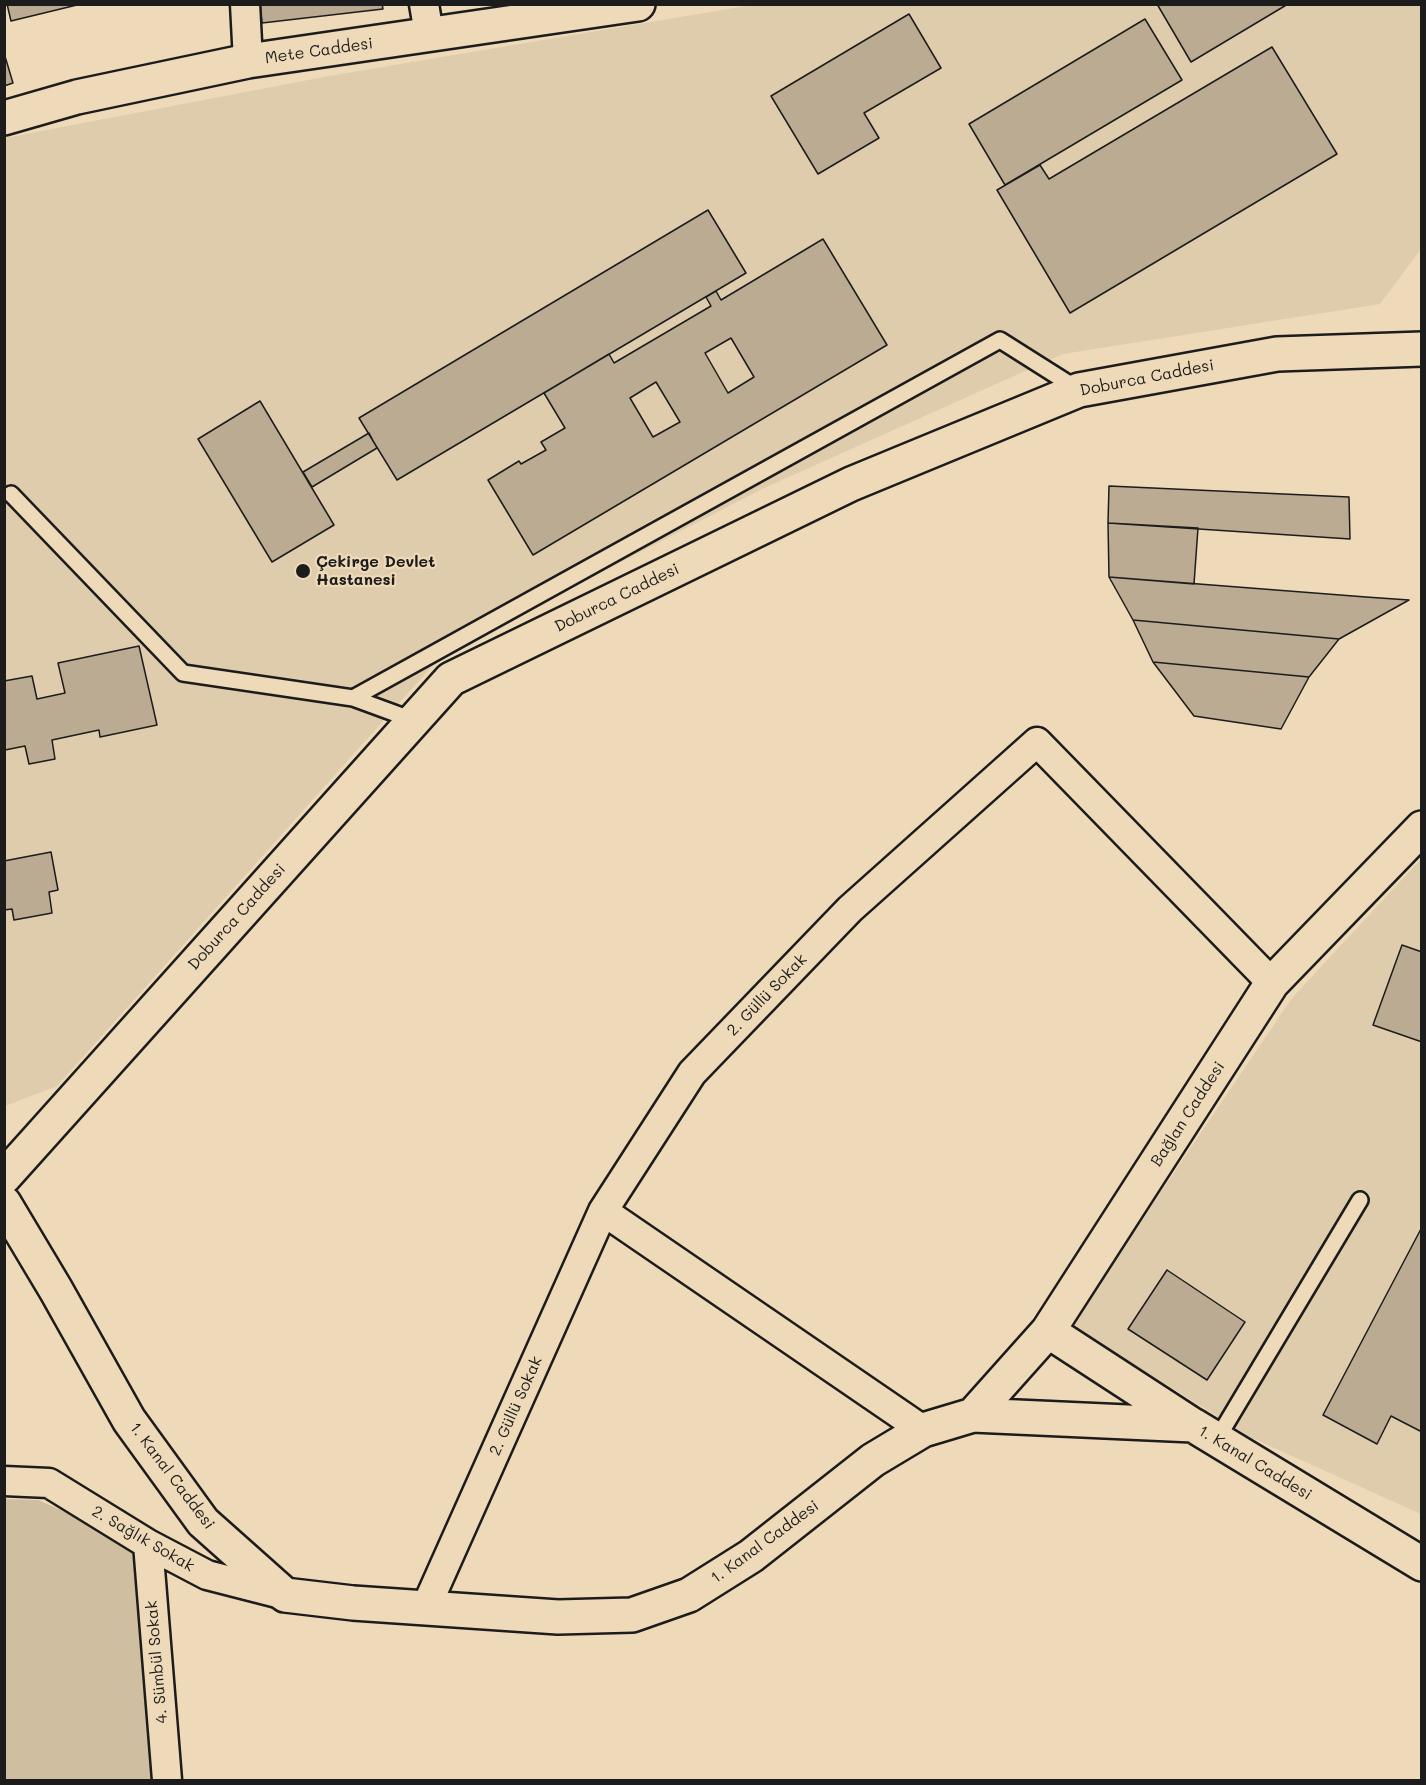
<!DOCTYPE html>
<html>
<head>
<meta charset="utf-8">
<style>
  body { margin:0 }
  #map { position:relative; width:1426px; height:1785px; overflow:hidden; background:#eedab8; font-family:Mali,sans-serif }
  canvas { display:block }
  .frame { position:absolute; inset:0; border:6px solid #1c1c1c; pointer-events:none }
</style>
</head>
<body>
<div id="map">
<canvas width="1426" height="1785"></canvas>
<div class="frame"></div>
</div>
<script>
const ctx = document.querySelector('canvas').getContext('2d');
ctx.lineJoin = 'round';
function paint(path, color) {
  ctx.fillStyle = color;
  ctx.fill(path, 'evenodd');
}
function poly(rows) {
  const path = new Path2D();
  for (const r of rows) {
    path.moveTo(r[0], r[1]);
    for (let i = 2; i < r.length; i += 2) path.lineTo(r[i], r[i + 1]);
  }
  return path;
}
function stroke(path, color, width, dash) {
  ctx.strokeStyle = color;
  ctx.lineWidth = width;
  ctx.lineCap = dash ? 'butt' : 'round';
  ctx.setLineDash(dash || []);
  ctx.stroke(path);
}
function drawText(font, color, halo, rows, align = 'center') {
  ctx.font = font + ' Mali,sans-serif';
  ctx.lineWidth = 4.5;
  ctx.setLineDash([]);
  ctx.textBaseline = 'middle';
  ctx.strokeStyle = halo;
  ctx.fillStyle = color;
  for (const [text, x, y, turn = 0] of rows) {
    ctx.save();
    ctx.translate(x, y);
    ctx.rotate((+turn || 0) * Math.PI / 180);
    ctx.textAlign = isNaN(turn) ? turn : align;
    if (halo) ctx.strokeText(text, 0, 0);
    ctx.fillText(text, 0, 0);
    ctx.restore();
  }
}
paint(poly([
  [752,5,1421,5,1421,249,1380,304,1063,354,762,489,443,654,57,1086,5,1106,5,138,329,76],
  [1421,859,1421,1514,1252,1438,1071,1325,1292,998]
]), '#deccad');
paint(poly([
  [5,1499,38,1500,132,1541,154,1780,5,1780]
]), '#d0bea1');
const building = poly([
  [7,4,81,4,11,21,7,4],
  [260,4,382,4,383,9,262,23,260,4],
  [1157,4,1288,4,1191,62,1157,4],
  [909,14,941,68,864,113,879,138,818,174,771,96,909,14],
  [1145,19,1182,80,1005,185,969,124,1145,19],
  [1272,47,1337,154,1070,313,997,190,1040,165,1049,179,1272,47],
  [4,53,13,83,4,86,4,53],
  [708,210,746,273,397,480,359,418,708,210],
  [823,239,887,345,533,555,488,480,519,461,521,464,546,450,541,442,565,428,544,393,609,354,614,363,711,306,706,297,716,291,721,300,823,239],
  [731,338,754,377,728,393,705,353,731,338],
  [656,382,680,422,653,437,630,398,656,382],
  [260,401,334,525,272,562,198,439,260,401],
  [369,433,377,448,312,487,303,472,369,433],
  [1109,486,1349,497,1350,539,1108,523,1109,486],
  [1108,523,1198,528,1194,584,1109,577,1108,523],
  [1109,577,1366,597,1409,600,1339,639,1133,620,1109,577],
  [1133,620,1339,639,1309,677,1153,662,1133,620],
  [139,646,157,725,100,737,99,730,52,740,55,759,29,764,25,746,5,750,4,681,32,676,37,699,65,693,58,663,139,646],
  [1153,662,1309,677,1281,729,1194,716,1153,662],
  [51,852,58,890,49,892,52,913,14,920,12,909,4,910,4,861,51,852],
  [1402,945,1422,952,1422,1042,1373,1025,1402,945],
  [1422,1227,1422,1432,1391,1416,1377,1444,1323,1415,1422,1227],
  [1167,1270,1245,1322,1207,1380,1128,1329,1167,1270]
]);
paint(building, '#baab92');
stroke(building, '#1c1c1c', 1.5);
const lane = poly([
  [11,494,183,673,353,698,413,720],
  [353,698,1000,340,1079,390],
  [1217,1439,1360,1200]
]);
const street = poly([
  [245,4,248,61],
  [424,4,429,34],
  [603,1211,923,1430],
  [4,1481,49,1483,148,1544,207,1575,285,1595],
  [148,1544,167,1780],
  [426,1607,603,1211,692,1073,850,909,1037,742,1272,983]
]);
const secondary = poly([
  [4,118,77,97,248,61,638,4],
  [4,1177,451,679,851,484,1079,390,1277,354,1422,349],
  [4,1203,56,1290,129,1420,203,1522,285,1595,353,1603,558,1617,632,1615,689,1595,751,1556,873,1460,923,1430,973,1415,1193,1425,1422,1564],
  [1048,1331,1191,1424],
  [973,1415,1048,1331,1272,983,1422,828]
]);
stroke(lane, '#1c1c1c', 20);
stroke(street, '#1c1c1c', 33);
stroke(secondary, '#1c1c1c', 38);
stroke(lane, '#eedab8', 15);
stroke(street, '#eedab8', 28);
stroke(secondary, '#eedab8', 33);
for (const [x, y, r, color] of [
  [303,571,8,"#1c1c1c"]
]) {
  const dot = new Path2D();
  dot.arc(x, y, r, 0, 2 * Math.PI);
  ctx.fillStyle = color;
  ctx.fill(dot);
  stroke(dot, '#eedab8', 2);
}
drawText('16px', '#1c1c1c', '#eedab8', [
  ["Mete Caddesi",319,51,-8],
  ["Doburca Caddesi",1147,378,-11],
  ["Doburca Caddesi",617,598,-26],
  ["Doburca Caddesi",237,917,-48],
  ["2. Güllü Sokak",767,995,-46],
  ["Bağlan Caddesi",1188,1114,-57],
  ["2. Güllü Sokak",516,1406,-66],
  ["1. Kanal Caddesi",1255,1463,31],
  ["1. Kanal Caddesi",172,1476,53],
  ["2. Sağlık Sokak",143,1539,30],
  ["1. Kanal Caddesi",765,1542,-36],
  ["4. Sümbül Sokak",157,1662,-95]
]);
drawText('bold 16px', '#1c1c1c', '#eedab8', [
  ["Çekirge Devlet",316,562],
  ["Hastanesi",316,580]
], 'left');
</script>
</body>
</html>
